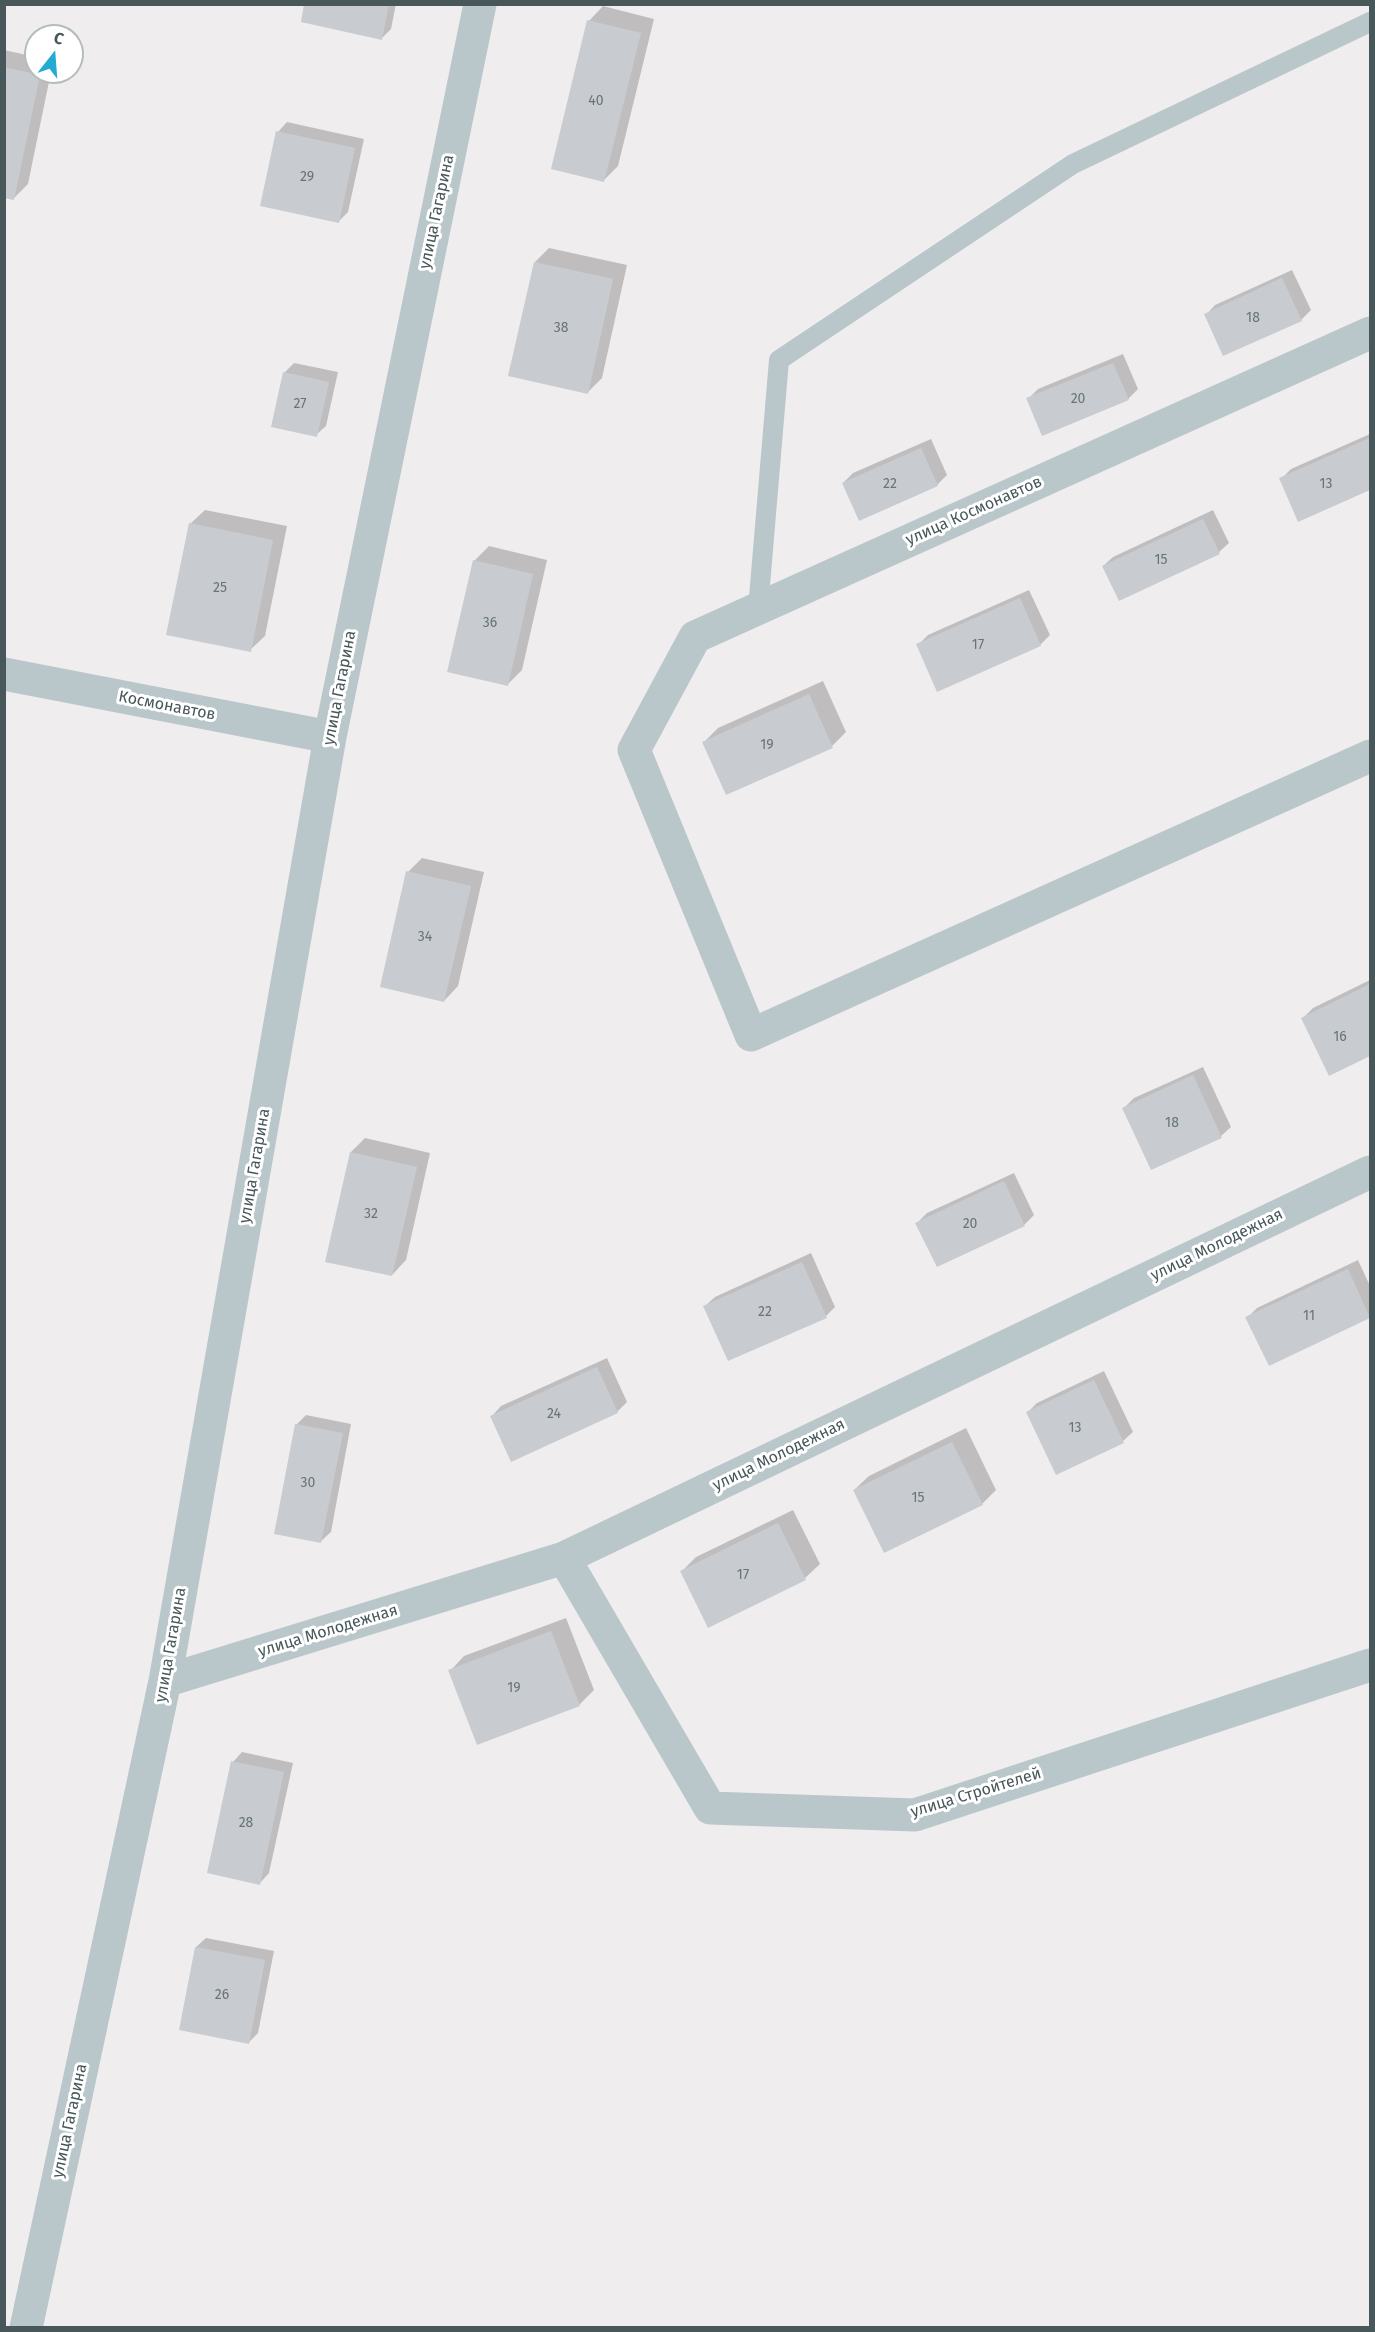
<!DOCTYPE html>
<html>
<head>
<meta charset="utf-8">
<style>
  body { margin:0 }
  #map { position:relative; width:1375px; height:2332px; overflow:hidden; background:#f0edee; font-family:"Fira Sans",sans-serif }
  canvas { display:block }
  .frame { position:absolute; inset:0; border:6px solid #47575a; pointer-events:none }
  .north { position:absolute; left:24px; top:24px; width:60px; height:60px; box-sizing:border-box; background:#fff; border:2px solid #b5bcbd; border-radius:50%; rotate:17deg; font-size:16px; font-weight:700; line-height:24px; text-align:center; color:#47575a }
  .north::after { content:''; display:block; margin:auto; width:21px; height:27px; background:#24aad3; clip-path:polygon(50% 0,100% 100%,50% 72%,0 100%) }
</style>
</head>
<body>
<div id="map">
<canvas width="1375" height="2332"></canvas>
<div class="frame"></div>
<div class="north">С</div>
</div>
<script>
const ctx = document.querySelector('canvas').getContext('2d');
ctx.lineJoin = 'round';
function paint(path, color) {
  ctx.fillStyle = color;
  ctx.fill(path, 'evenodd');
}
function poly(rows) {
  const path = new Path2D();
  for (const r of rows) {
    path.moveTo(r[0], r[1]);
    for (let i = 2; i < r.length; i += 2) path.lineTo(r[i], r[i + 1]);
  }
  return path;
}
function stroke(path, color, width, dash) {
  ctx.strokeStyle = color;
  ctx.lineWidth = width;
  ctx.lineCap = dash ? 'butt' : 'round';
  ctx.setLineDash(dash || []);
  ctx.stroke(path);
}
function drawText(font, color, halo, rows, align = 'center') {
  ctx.font = font + ' "Fira Sans",sans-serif';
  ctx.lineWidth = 6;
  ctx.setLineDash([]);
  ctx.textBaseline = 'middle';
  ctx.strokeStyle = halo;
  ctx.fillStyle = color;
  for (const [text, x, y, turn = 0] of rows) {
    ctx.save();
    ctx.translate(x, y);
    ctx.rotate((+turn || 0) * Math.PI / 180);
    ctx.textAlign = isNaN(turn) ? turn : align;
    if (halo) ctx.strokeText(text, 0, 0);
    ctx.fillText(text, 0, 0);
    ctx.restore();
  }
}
paint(poly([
  [306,4,396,4,391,29,382,38],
  [603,6,654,19,618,166,604,180,589,21],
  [4,50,36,57,36,72,51,72,28,184,13,199,4,197],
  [287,122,364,139,348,212,338,222,278,132],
  [549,248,627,265,602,378,588,392,535,262],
  [1292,270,1311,310,1301,320,1206,315,1215,305],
  [1123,354,1138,389,1128,399,1028,399,1038,389],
  [294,363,338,372,326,426,316,435,284,373],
  [1370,434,1370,488,1299,520,1281,479,1291,469],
  [931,439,947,475,937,485,843,483,853,473],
  [205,510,287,526,265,636,250,650,190,524],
  [1213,510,1229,543,1219,552,1119,599,1103,566,1113,557],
  [489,546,547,560,522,670,507,685,474,561],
  [1029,590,1050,635,1040,645,918,645,928,635],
  [823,681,846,732,832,746,704,742,718,728],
  [422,858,484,872,458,986,444,1001,408,872],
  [1370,980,1370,1054,1330,1074,1303,1018,1313,1008],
  [1203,1067,1231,1127,1221,1136,1151,1168,1124,1108,1134,1098],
  [365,1138,430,1153,406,1260,392,1275,351,1152],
  [1014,1173,1034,1215,1025,1224,937,1265,917,1223,927,1213],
  [811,1253,835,1307,826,1316,705,1306,715,1297],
  [1358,1260,1370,1286,1370,1316,1270,1364,1247,1318,1257,1308],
  [607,1358,627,1402,617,1412,492,1416,501,1406],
  [1104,1371,1133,1432,1123,1441,1056,1473,1027,1413,1037,1403],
  [306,1415,351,1424,331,1532,321,1541,296,1425],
  [966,1428,996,1490,982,1504,854,1490,869,1476],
  [793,1510,820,1564,805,1578,708,1626,682,1571,696,1557],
  [566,1618,594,1690,579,1705,450,1671,464,1656],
  [242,1752,293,1763,269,1873,260,1883,233,1762],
  [206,1938,274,1951,258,2033,249,2042,196,1947]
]), '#0003');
paint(poly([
  [304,4,389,4,382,40,301,22],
  [587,20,641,33,604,182,551,169],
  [4,67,40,75,14,200,4,198],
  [276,131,355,148,339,223,260,206],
  [534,262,613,279,588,394,508,376],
  [1282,278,1302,321,1223,356,1204,314],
  [1113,363,1129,400,1042,436,1026,398],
  [283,372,329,382,317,437,271,427],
  [1370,438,1370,490,1298,522,1279,478],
  [921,448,938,486,859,521,842,483],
  [1203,519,1220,554,1119,601,1102,566],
  [189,523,273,540,251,652,166,635],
  [473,560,533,574,508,686,447,672],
  [1020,598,1041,646,937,692,916,644],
  [809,694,833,748,726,795,702,742],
  [406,871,471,886,444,1002,380,987],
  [1370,984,1370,1056,1329,1076,1301,1018],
  [1193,1075,1222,1138,1151,1170,1122,1108],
  [350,1152,417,1167,392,1276,325,1262],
  [1004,1181,1025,1226,937,1267,915,1223],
  [802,1262,827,1318,728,1361,703,1306],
  [1348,1269,1370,1318,1269,1366,1245,1317],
  [597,1367,618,1413,511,1462,490,1416],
  [1094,1380,1124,1443,1056,1475,1026,1412],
  [295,1424,343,1433,321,1543,274,1534],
  [952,1442,983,1505,884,1553,853,1490],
  [778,1523,806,1580,708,1628,680,1571],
  [551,1631,580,1706,477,1745,448,1670],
  [231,1761,284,1772,260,1885,207,1873],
  [195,1947,265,1960,249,2044,179,2030]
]), '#c8ccd0');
stroke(poly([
  [758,609,779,360,1073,164,1370,22]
]), '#bac7ca', 20);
stroke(poly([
  [1370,333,695,637,634,750,751,1035,1370,756],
  [4,674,330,737],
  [564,1558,710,1808,915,1815,1370,1665],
  [165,1681,564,1558,1370,1172],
  [26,2328,165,1681,330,737,480,4]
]), '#bac7ca', 33);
drawText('14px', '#677478', null, [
  ["40",596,101],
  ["29",307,177],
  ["18",1253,318],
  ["38",561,328],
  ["20",1078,399],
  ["27",300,404],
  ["22",890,484],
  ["13",1326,484],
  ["15",1161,560],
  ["25",220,588],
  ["36",490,623],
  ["17",978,645],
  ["19",767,745],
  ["34",425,937],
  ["16",1340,1037],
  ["18",1172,1123],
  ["32",371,1214],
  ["20",970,1224],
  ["22",765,1312],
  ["11",1309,1316],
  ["24",554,1414],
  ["13",1075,1428],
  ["30",308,1483],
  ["15",918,1498],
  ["17",743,1575],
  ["19",514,1688],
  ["28",246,1823],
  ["26",222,1995]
]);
drawText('16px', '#47575a', '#fff', [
  ["улица Гагарина",437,212,-78],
  ["улица Космонавтов",974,511,-24],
  ["улица Гагарина",340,688,-79],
  ["Космонавтов",167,706,11],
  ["улица Гагарина",255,1166,-80],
  ["улица Молодежная",1217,1245,-26],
  ["улица Молодежная",779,1455,-26],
  ["улица Молодежная",328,1631,-17],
  ["улица Гагарина",171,1645,-80],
  ["улица Стройтелей",976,1793,-17],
  ["улица Гагарина",70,2121,-78]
]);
</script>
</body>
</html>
